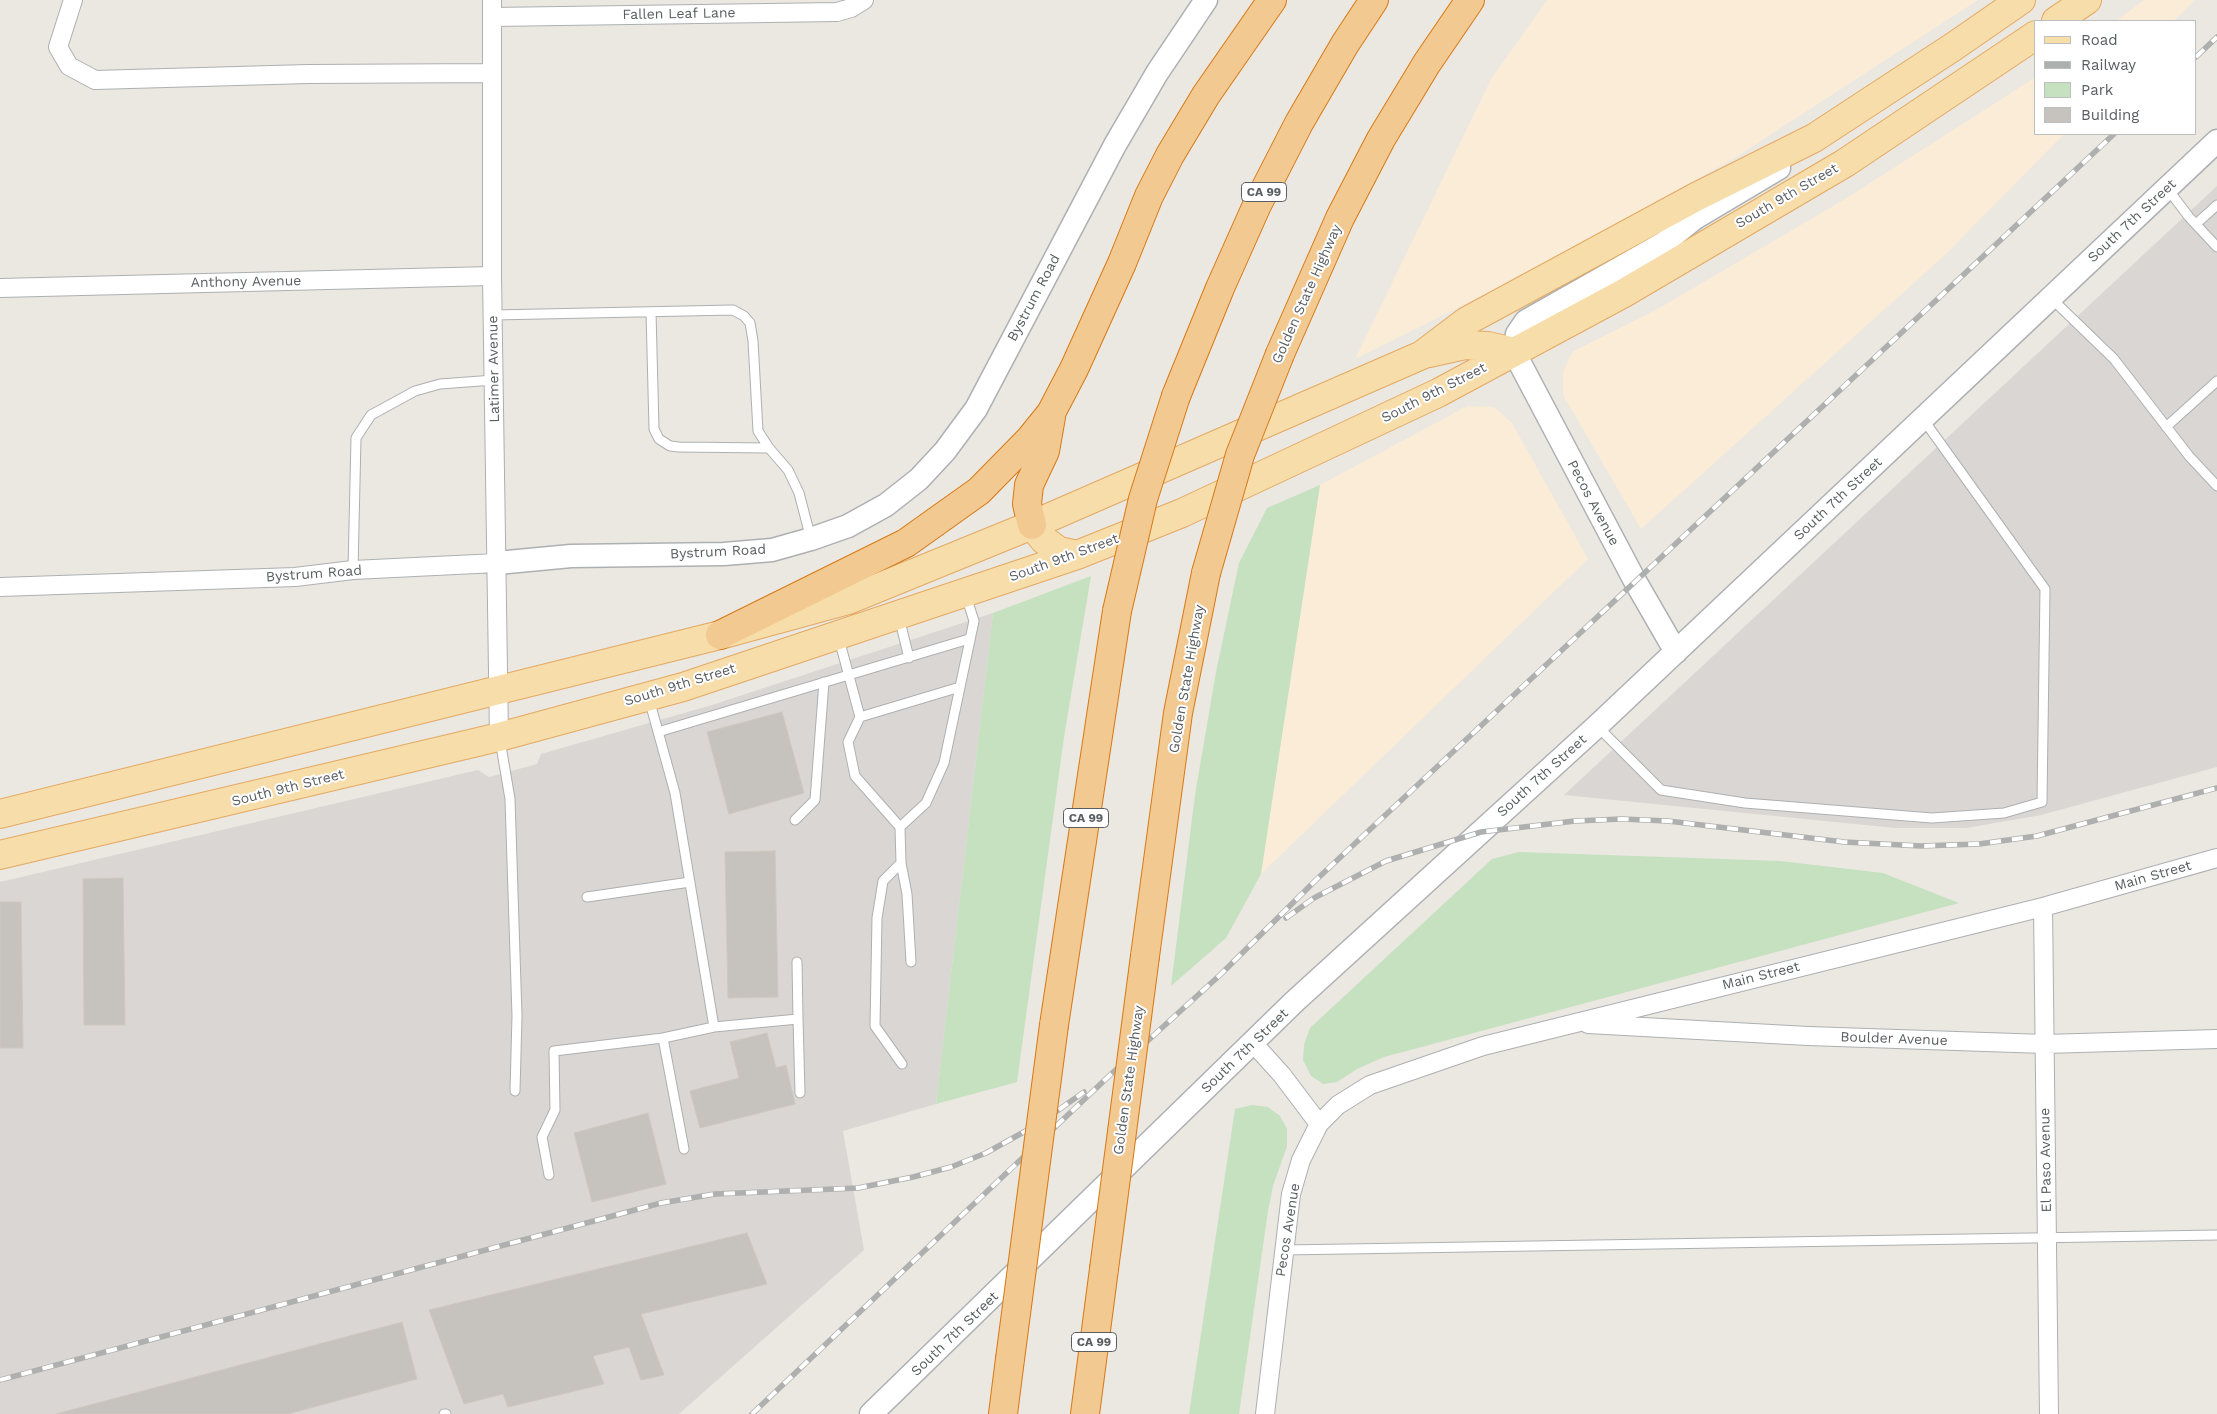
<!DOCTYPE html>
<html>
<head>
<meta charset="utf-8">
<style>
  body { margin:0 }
  #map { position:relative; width:2217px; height:1414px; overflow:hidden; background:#ebe7e1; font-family:"Work Sans",sans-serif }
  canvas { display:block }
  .legend { position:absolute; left:2034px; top:20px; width:162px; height:115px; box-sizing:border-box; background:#fff; border:1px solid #bdbfbf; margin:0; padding:6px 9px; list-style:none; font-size:15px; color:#5a5e60 }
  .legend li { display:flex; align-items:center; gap:10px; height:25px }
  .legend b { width:25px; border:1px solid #bdbfbf }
</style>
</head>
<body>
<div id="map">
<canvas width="2217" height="1414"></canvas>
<ul class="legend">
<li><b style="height:6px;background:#f7ddaa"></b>Road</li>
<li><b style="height:6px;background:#aeafaf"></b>Railway</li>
<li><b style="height:14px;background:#c5e1bf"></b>Park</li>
<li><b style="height:14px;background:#c6c2be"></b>Building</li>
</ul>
</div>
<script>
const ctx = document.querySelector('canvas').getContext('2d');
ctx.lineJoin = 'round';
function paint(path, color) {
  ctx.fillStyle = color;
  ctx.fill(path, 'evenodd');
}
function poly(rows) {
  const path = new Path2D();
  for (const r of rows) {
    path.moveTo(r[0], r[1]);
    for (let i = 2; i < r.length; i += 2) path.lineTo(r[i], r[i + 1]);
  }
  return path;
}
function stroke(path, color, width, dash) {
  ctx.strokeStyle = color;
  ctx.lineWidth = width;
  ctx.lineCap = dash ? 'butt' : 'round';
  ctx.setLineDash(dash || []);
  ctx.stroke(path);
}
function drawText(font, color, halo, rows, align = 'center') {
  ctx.font = font + ' "Work Sans",sans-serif';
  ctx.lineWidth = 4;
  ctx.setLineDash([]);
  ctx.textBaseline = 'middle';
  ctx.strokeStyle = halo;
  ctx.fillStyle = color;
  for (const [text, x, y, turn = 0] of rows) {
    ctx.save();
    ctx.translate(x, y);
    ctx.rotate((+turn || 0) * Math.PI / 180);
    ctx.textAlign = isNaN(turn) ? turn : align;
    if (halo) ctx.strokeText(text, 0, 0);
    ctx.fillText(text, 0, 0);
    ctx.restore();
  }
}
paint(poly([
  [1547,0,1978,0,1730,161,1512,281,1355,359,1491,79],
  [2144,0,2195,0,2174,21,2116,21],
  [2036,77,2036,134,2064,134,1946,254,1641,529,1563,395,1563,372,1572,352,1661,307,1845,199],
  [1467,406,1494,407,1512,423,1588,559,1261,874,1320,485]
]), '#faecd7');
paint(poly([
  [2217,186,2217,767,2041,815,1966,828,1895,828,1564,795],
  [993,613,936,1104,843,1131,864,1250,679,1414,0,1414,0,882,478,770,489,777,537,764,541,754,712,705]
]), '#dad6d3');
paint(poly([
  [1320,485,1261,874,1226,938,1171,986,1195,795,1216,672,1239,563,1267,508],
  [1091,576,1064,737,1017,1082,936,1104,993,613],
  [1519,852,1780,861,1883,873,1959,903,1384,1057,1357,1069,1337,1082,1323,1084,1311,1076,1303,1060,1304,1045,1310,1028,1492,859],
  [1252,1105,1268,1107,1280,1116,1287,1129,1287,1146,1273,1186,1268,1211,1239,1414,1189,1414,1235,1109]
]), '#c5e1bf');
const building = poly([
  [782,712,804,793,729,814,707,732,782,712],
  [775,851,778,997,728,998,725,852,775,851],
  [123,878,125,1025,84,1025,83,879,123,878],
  [0,902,21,902,23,1048,0,1048,0,902],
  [767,1033,776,1068,786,1065,795,1104,700,1128,690,1091,739,1078,730,1042,767,1033],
  [648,1113,666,1184,592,1202,574,1133,648,1113],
  [747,1233,767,1284,641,1314,664,1375,641,1380,629,1347,593,1356,604,1384,508,1407,503,1394,464,1404,429,1310,747,1233],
  [402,1322,417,1379,288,1414,56,1414,402,1322]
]);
paint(building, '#c6c2be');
stroke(building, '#cfc8c0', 1);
const service = poly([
  [2167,188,2189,217,2217,247],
  [2196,224,2217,205],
  [2051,298,2114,359,2189,456,2217,486],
  [651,312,654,429,659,439,670,446,679,447,769,448],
  [493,315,733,310,744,316,750,323,753,341,758,431,769,448,788,470,799,493,811,539],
  [2166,427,2217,381],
  [353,570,356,438,371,415,415,391,440,384,494,380],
  [899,617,909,658],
  [839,639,860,717,960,687,974,621,966,596],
  [860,717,848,742,855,776,900,827],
  [1597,726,1661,790,1745,803,1932,818,2004,813,2042,802,2045,589,1923,419],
  [658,732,969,639],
  [500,740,510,799,517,1016,515,1091],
  [795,820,815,800,824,682],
  [901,863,883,881,877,918,875,1026,902,1064],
  [587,897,690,882],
  [797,962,798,1019],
  [911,962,907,894,901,863,900,827,926,803,944,763,960,687],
  [714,1027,798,1019,800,1093],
  [663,1038,684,1149],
  [549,1175,542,1137,555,1110,554,1051,663,1038,714,1027,675,793,649,699],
  [1284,1250,2217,1235],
  [444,1414,446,1414]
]);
const minor = poly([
  [73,0,58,47,69,66,95,80,308,74,492,73],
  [492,0,492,276,499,737],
  [492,17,837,12,851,8,864,0],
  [0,288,492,276],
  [0,587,295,577,353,570,497,563],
  [2043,907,2049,1414],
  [1588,1024,1808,1036,2045,1044,2217,1039],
  [1253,1043,1282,1075,1319,1124,1301,1160,1291,1194,1265,1414],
  [1319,1124,1338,1105,1370,1085,1483,1046,2043,907,2217,858]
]);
const tertiary = poly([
  [497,563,571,556,724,554,772,550,811,539,848,526,886,505,919,479,945,451,976,409,1115,145,1157,73,1206,0],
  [1676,652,1635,581,1514,352,1517,334,1526,321,1664,243,1695,218,1779,168],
  [871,1414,1294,1002,1597,726,2217,141]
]);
const primary = poly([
  [2056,21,2087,0],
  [1429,353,1465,345,1488,346,1514,352],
  [1032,525,1044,540,1059,551,1077,555],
  [0,814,720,635,848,600,1032,525,1422,355,1467,321,1696,197,1814,138,1953,47,2021,0],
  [0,855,499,737,683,687,1077,555,1182,513,1438,393,1624,293,1845,163,2036,35]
]);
const motorway = poly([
  [1280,354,1340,218,1381,139,1427,63,1470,0],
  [1176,396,1220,288,1257,205,1299,123,1345,44,1374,0],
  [1032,525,1027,504,1029,485,1045,451,1051,417],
  [720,635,906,543,979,491,1030,439,1051,413,1074,369,1122,263,1149,196,1170,155,1206,95,1272,0],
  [1145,956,1178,713,1206,573],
  [1054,1025,1117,611],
  [1003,1414,1010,1359],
  [1085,1414,1104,1269]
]);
stroke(service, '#adb0b2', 11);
stroke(minor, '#adb0b2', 20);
stroke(tertiary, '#adb0b2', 25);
stroke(primary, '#e3a962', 30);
stroke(motorway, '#d77915', 30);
stroke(service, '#fff', 9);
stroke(minor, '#fff', 18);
stroke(tertiary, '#fff', 22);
stroke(primary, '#f7ddaa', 28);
stroke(motorway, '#f2c991', 28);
const rail = poly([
  [2196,57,2217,37],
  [1286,918,1314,898,1386,861,1481,832,1575,821,1622,819,1668,821,1844,842,1921,846,1979,844,2037,836,2217,788],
  [0,1380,661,1203,715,1194,858,1188,913,1177,951,1167,986,1153,1040,1123,1084,1092],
  [752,1414,1109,1076,1220,975,1317,879,2114,134]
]);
stroke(rail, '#aeafaf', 5.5);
stroke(rail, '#fff', 4, [11]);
const motorwayBridge = poly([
  [1206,573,1240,455,1280,354],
  [1117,611,1143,499,1176,396],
  [1104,1269,1145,956],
  [1010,1359,1054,1025]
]);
stroke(motorwayBridge, '#d77915', 30, []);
stroke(motorwayBridge, '#f2c991', 28);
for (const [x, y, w] of [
  [1264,192,45],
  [1086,818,45],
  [1094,1342,45]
]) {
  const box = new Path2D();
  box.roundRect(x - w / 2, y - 9.5, w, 19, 4);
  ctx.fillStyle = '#fff';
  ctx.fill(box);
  stroke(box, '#5a5e60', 1);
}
drawText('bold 12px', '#5a5e60', null, [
  ["CA 99",1264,192],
  ["CA 99",1086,818],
  ["CA 99",1094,1342]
]);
drawText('14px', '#5a5e60', '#fff', [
  ["Fallen Leaf Lane",679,14,-1],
  ["South 9th Street",1787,196,-30],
  ["South 7th Street",2132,221,-43],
  ["Anthony Avenue",246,282,-1],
  ["Golden State Highway",1307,294,-66],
  ["Bystrum Road",1034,298,-62],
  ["Latimer Avenue",494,369,-91],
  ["South 9th Street",1434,393,-27],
  ["South 7th Street",1838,499,-43],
  ["Pecos Avenue",1593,503,62],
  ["Bystrum Road",718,552,-3],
  ["South 9th Street",1064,558,-20],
  ["Bystrum Road",314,574,-4],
  ["Golden State Highway",1187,679,-80],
  ["South 9th Street",680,685,-17],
  ["South 7th Street",1542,776,-42],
  ["South 9th Street",288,788,-14],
  ["Main Street",2153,876,-16],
  ["Main Street",1761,976,-14],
  ["Boulder Avenue",1894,1039,2],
  ["South 7th Street",1245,1051,-44],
  ["Golden State Highway",1129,1080,-82],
  ["El Paso Avenue",2046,1160,-91],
  ["Pecos Avenue",1288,1230,-81],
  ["South 7th Street",955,1334,-44]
]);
</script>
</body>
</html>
